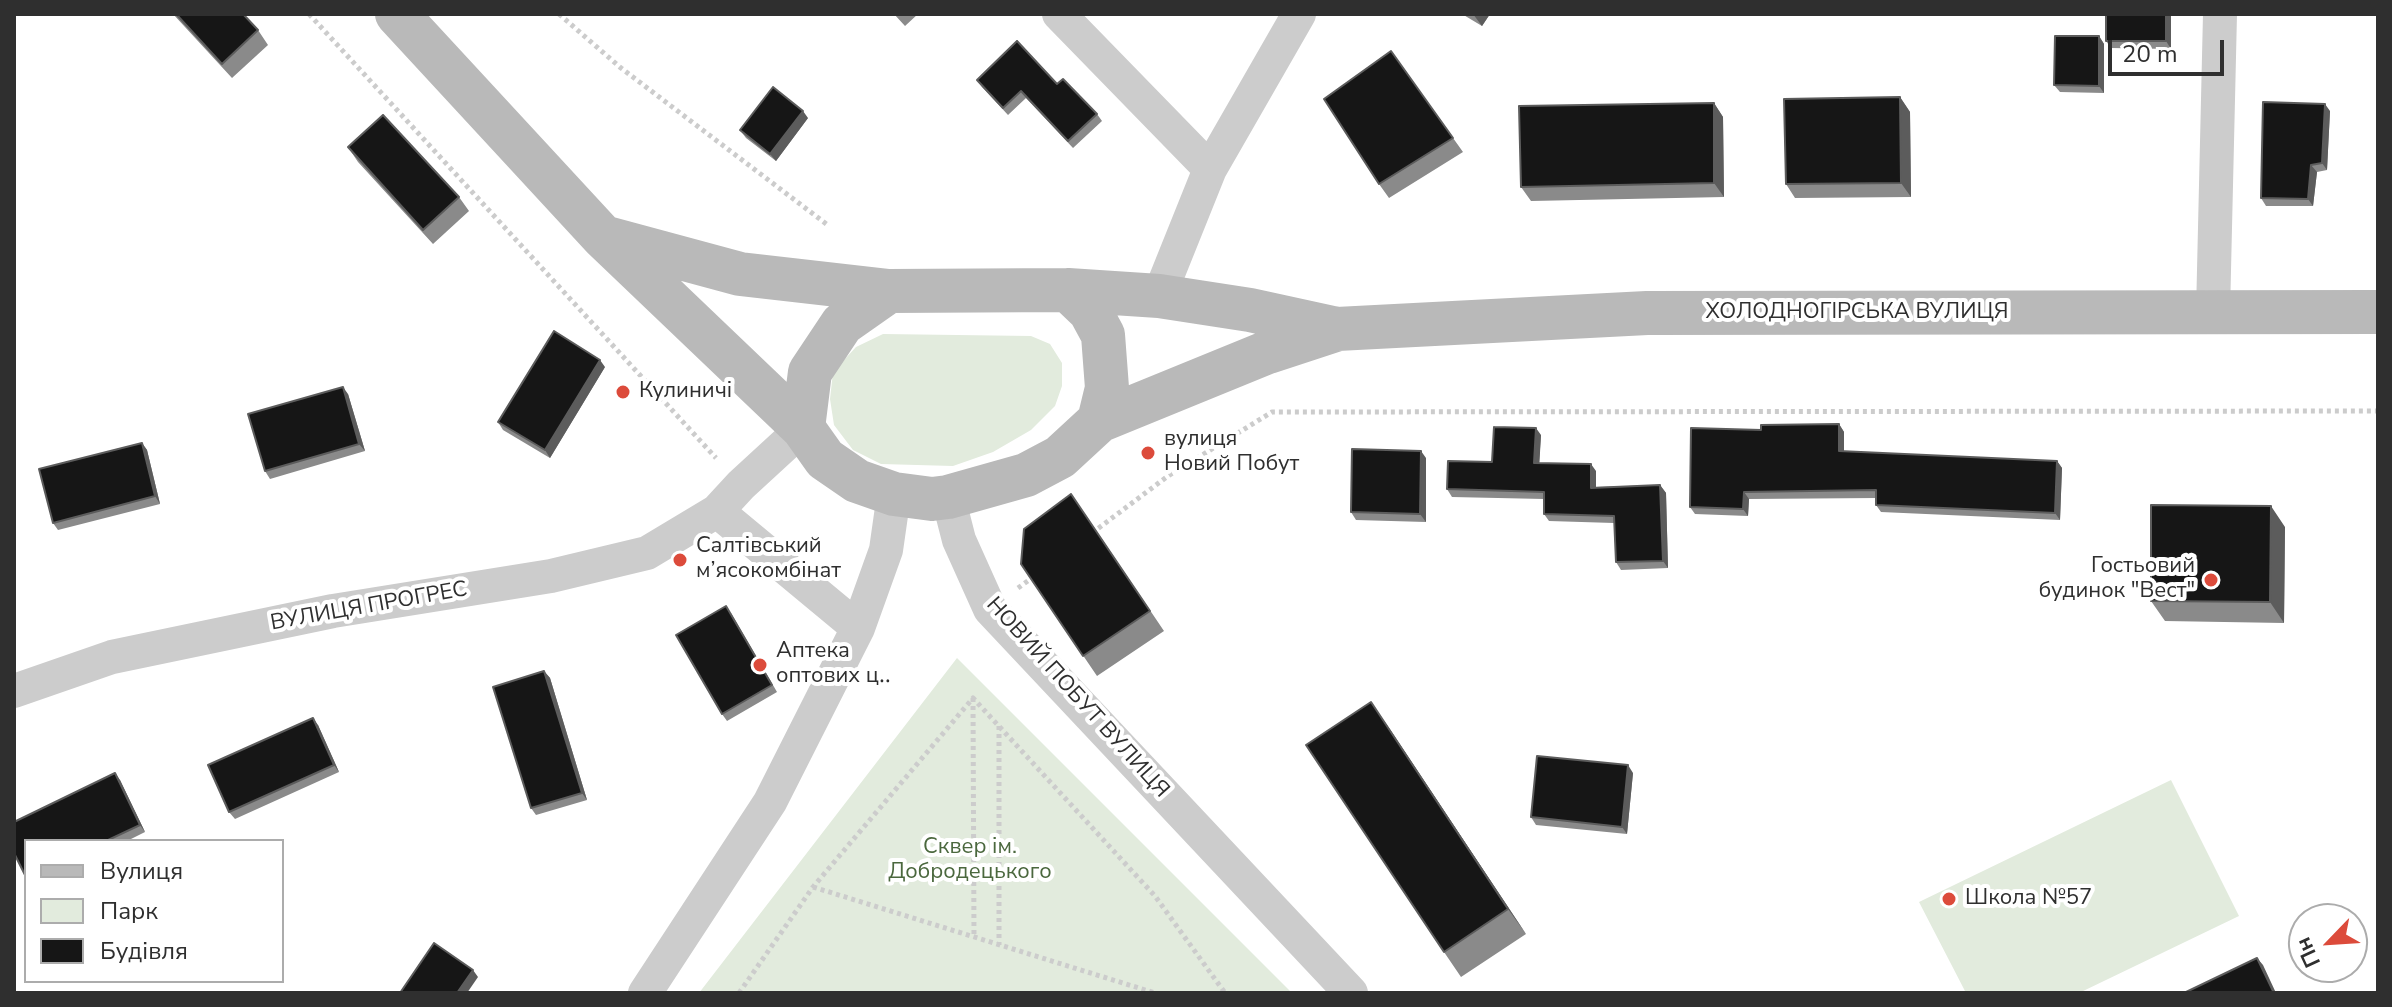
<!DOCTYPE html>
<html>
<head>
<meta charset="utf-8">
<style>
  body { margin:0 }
  #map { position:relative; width:2392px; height:1007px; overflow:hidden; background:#fff; font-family:"Nunito Sans",sans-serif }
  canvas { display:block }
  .frame { position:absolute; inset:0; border:16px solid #2f2f2f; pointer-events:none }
  .legend { position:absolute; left:24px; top:839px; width:260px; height:144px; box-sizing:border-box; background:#fff; border:2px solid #acacac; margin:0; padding:10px 14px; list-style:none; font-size:24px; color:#2f2f2f }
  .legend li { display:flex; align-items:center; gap:16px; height:40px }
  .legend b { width:40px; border:2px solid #acacac }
  .north { position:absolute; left:2288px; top:903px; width:80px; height:80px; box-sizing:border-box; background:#fff; border:2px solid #acacac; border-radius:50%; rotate:245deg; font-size:22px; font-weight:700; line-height:32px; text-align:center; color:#2f2f2f }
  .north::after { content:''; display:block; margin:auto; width:28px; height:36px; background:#dc4b3b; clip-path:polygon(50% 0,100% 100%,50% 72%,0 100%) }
  .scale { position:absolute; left:2108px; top:40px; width:116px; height:36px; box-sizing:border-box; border:4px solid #2f2f2f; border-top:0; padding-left:10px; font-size:24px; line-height:28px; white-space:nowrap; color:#2f2f2f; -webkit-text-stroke:6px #fff; paint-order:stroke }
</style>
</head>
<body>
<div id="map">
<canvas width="2392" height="1007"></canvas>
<div class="frame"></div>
<ul class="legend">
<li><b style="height:10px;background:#b9b9b9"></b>Вулиця</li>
<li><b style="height:22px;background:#e2ebdd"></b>Парк</li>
<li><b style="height:22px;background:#161616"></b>Будівля</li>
</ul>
<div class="north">Пн</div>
<div class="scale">20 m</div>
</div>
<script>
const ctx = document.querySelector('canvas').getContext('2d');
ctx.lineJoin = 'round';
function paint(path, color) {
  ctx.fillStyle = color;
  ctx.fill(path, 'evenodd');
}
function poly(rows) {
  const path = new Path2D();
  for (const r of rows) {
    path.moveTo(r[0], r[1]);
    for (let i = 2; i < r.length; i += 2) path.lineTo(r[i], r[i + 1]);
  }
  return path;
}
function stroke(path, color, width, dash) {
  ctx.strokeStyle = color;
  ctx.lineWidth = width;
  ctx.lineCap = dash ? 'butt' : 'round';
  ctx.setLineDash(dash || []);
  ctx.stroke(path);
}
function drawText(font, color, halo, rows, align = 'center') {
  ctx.font = font + ' "Nunito Sans",sans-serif';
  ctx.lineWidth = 8;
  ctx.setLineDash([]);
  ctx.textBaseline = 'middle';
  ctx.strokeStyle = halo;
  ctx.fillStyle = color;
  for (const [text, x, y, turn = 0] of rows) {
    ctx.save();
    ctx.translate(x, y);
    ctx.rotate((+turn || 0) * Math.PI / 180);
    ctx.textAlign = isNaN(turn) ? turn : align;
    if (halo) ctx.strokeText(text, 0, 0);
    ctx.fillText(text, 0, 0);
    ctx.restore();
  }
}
paint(poly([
  [883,334,1031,336,1050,344,1062,363,1062,386,1055,406,1031,430,993,452,953,466,881,464,853,450,834,425,830,399,833,372,856,347],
  [957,658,1292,993,699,993],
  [2171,780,2239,916,2079,993,1966,993,1919,902]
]), '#e2ebdd');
stroke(poly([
  [309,14,716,458],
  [559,14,621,68,829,226],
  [1092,533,1168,476,1272,412,2378,411],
  [1018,588,1036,575],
  [973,698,974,937],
  [999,726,999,945],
  [813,887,1155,993],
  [739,993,813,887,973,698,1155,896,1225,993]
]), '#ccc', 5, [4, 4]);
stroke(poly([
  [1059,14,1210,169],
  [1159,296,1210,169,1299,14],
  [2213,313,2220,14],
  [948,497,959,540,990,609,1351,993],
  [717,511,858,628],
  [14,691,112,657,333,611,551,576,647,553,717,511,741,485,803,428],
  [645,993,770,802,858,628,886,550,894,494]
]), '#ccc', 34);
stroke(poly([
  [397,14,603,237,803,428,825,459,857,481,894,494,932,499,948,497,1026,475,1060,457,1099,421,1107,388,1103,335,1090,311,1068,290],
  [603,237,740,274,889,291,1068,290,1159,296,1250,310,1337,329,1647,313,2378,312],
  [1099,421,1268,352,1335,330],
  [803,428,810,372,842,324,889,291]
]), '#b9b9b9', 44);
paint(poly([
  [173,14,243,14,258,30,268,45,232,78],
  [894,14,918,14,905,26],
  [1462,14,1490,14,1482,26],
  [2106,14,2171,14,2171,49,2111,48,2106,41],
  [2099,36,2104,44,2104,93,2060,92,2054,85],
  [1391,51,1463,152,1389,198,1379,184],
  [977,80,1057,84,1097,114,1102,121,1073,148,1026,98,1008,115,982,87],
  [1900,97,1910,112,1911,197,1795,198,1786,184],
  [1714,103,1723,117,1724,197,1531,201,1521,187],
  [2330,111,2327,170,2317,172,2313,206,2266,206,2261,198],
  [808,118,776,161,746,138,740,130],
  [348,147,459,197,469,211,433,244,358,162],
  [605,367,550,458,503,430,498,422],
  [348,394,365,451,270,479,265,471],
  [1839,424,1844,432,1844,452,2057,461,2062,468,2060,520,1881,512,1876,505,1876,498,1749,499,1748,516,1695,514,1690,507,1761,430],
  [1541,435,1539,463,1596,471,1596,487,1660,485,1666,493,1668,568,1621,570,1616,562,1614,523,1549,521,1544,514,1544,499,1452,497,1447,489,1492,462],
  [142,443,147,450,160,504,58,530,53,523],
  [1426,458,1426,522,1356,520,1351,512],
  [1085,514,1164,631,1097,676,1021,564],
  [2285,527,2284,623,2165,621,2151,601],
  [731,613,777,692,727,721,722,714],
  [544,671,550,678,587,800,536,815,531,808],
  [318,725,339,772,235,819,229,812],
  [1389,728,1526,934,1461,977,1444,952],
  [1633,773,1627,834,1536,825,1531,817],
  [120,780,145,832,127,841,26,841]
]), '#8a8a8a');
paint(poly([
  [1473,14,1490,14,1482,26],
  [2166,14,2171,14,2171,49,2166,41],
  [2099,36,2104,44,2104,93,2099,86],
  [1900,97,1910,112,1911,197,1901,183],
  [1714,103,1723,117,1724,197,1714,183],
  [2325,104,2330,111,2327,170,2322,163],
  [803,111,808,118,776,161,770,154],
  [2311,165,2317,172,2313,206,2308,199],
  [600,360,605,367,550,458,545,450],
  [343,387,348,394,365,451,359,444],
  [1839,424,1844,432,1844,459,1839,451],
  [1536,428,1541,435,1539,470,1534,463],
  [142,443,147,450,160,504,155,496],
  [1421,451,1426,458,1426,522,1420,514],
  [2057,461,2062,468,2060,520,2055,513],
  [1591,464,1596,471,1596,495,1591,488],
  [1660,485,1666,493,1668,568,1663,561],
  [1744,492,1749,499,1748,516,1743,509],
  [2271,506,2285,527,2284,623,2270,602],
  [544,671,550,678,587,800,582,793],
  [1371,702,1389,728,1526,934,1508,909],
  [313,718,318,725,339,772,334,765],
  [1628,765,1633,773,1627,834,1622,827],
  [115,773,120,780,145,832,140,825],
  [2257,958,2263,965,2276,993,2274,993],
  [473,970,478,977,467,993,457,993]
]), '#5c5c5c');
const building = poly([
  [176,14,243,14,258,30,222,64,176,14],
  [2106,14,2166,14,2166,41,2106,41,2106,14],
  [2055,36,2099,36,2099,86,2054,85,2055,36],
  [1017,41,1057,84,1063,79,1097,114,1068,141,1021,91,1003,108,977,80,1017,41],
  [1391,51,1453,138,1379,184,1324,99,1391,51],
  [773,87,803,111,770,154,740,130,773,87],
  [1900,97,1901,183,1786,184,1784,99,1900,97],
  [2263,102,2325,104,2322,163,2311,165,2308,199,2261,198,2263,102],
  [1714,103,1714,183,1521,187,1519,106,1714,103],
  [383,115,459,197,423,230,348,147,383,115],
  [554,331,600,360,545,450,498,422,554,331],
  [343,387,359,444,265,471,248,414,343,387],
  [1839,424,1839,451,2057,461,2055,513,1876,505,1876,490,1744,492,1743,509,1690,507,1691,428,1761,430,1761,425,1839,424],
  [1494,427,1536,428,1534,463,1591,464,1591,488,1660,485,1663,561,1616,562,1614,516,1544,514,1544,492,1447,489,1448,461,1492,462,1494,427],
  [142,443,155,496,53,523,39,469,142,443],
  [1352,449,1421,451,1420,514,1351,512,1352,449],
  [1071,494,1150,611,1083,656,1021,564,1024,529,1071,494],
  [2151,505,2271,506,2270,602,2151,601,2151,505],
  [726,606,772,685,722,714,676,635,726,606],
  [544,671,582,793,531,808,493,687,544,671],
  [1371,702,1508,909,1444,952,1306,745,1371,702],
  [313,718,334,765,229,812,208,765,313,718],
  [1537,756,1628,765,1622,827,1531,817,1537,756],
  [115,773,140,825,106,841,26,841,26,877,14,853,14,822,115,773],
  [434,943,473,970,457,993,400,993,434,943],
  [2257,958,2274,993,2184,993,2257,958]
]);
paint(building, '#161616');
stroke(building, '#5c5c5c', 2);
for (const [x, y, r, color] of [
  [623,392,8,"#dc4b3b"],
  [1148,453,8,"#dc4b3b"],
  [680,560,8,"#dc4b3b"],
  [2211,580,8,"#dc4b3b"],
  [760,665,8,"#dc4b3b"],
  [1949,899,8,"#dc4b3b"]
]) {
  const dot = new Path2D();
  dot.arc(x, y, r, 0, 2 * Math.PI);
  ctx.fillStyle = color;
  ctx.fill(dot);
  stroke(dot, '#fff', 3);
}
drawText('22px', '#2f2f2f', '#fff', [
  ["ХОЛОДНОГІРСЬКА ВУЛИЦЯ",1857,313],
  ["ВУЛИЦЯ ПРОГРЕС",369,607,-10],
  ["НОВИЙ ПОБУТ ВУЛИЦЯ",1077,698,48]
]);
drawText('22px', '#2f2f2f', '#fff', [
  ["Кулиничі",639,392],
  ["вулиця",1164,440],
  ["Новий Побут",1164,465],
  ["Салтівський",696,547],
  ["м’ясокомбінат",696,572],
  ["Гостьовий",2195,567,"right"],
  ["будинок \"Вест\"",2195,592,"right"],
  ["Аптека",776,652],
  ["оптових ц‥",776,677],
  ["Школа №57",1965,899]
], 'left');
drawText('22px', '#4b683e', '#fff', [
  ["Сквер ім.",970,848],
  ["Добродецького",970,873]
]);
</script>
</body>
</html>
